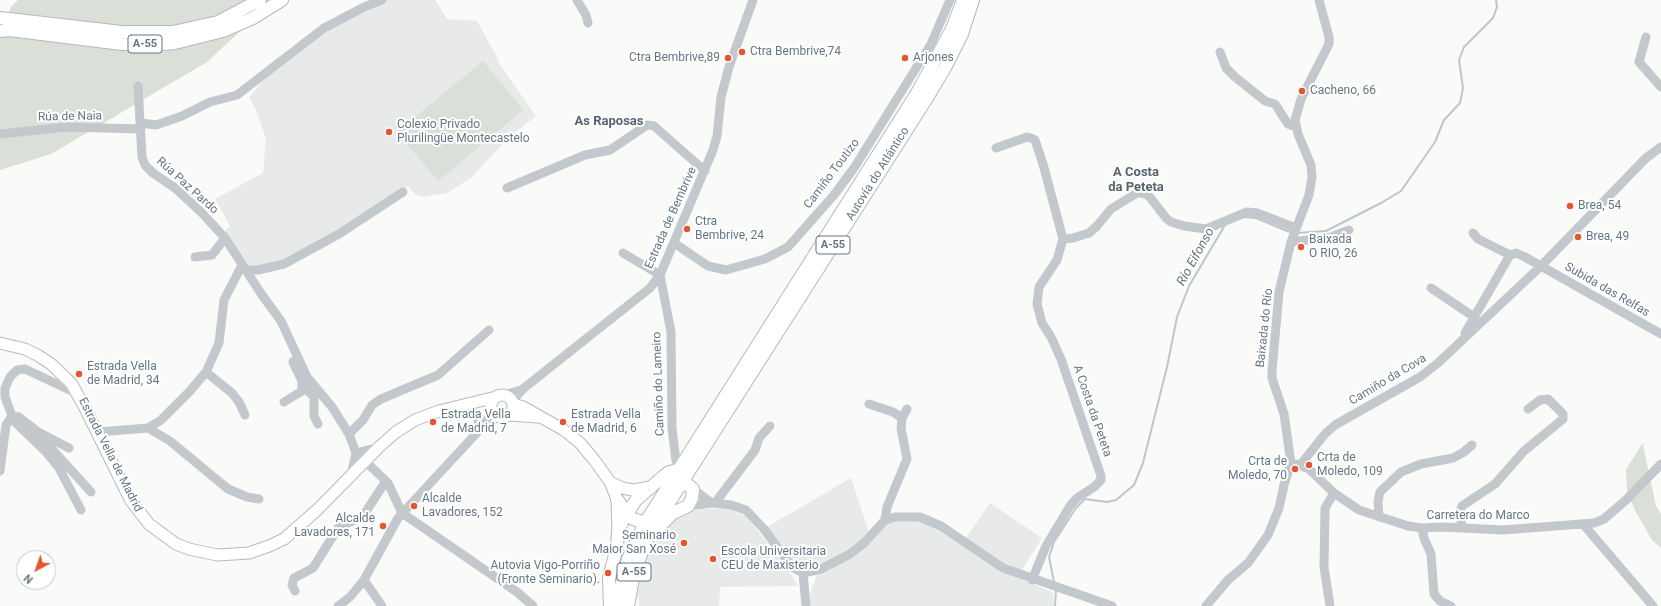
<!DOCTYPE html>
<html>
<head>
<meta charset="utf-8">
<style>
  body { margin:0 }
  #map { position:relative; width:1661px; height:606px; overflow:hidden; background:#fafaf8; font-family:Roboto,sans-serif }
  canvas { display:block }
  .north { position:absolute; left:16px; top:550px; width:40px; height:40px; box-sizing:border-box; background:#fff; border:1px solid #c1c8cd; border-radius:50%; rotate:221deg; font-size:11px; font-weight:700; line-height:16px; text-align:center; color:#657683 }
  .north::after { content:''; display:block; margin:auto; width:14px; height:18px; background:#e4572e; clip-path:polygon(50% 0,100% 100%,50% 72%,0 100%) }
</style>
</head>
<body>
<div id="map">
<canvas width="1661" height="606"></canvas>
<div class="north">N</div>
</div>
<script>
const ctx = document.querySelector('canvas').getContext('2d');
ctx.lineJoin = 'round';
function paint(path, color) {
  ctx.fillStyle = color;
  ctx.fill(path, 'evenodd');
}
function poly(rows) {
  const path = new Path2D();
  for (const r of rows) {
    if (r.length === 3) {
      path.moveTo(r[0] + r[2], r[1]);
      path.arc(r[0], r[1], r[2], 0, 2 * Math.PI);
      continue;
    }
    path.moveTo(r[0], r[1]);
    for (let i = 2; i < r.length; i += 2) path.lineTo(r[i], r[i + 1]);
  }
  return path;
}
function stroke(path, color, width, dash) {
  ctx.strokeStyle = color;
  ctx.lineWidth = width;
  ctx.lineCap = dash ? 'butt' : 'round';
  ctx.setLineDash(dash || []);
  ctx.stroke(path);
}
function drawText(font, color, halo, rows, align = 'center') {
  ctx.font = font + ' Roboto,sans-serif';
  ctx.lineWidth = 4;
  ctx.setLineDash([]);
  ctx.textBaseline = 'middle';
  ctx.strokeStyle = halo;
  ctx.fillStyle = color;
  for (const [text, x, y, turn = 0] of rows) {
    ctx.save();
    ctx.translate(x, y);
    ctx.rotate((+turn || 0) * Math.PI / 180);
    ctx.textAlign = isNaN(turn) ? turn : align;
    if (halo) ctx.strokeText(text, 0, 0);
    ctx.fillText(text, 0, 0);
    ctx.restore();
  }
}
paint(poly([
  [387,0,435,0,447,19,477,21,499,61,498,62,536,116,509,137,471,178,447,193,423,197,415,194,408,186,332,237,283,262,257,268,247,266,225,231,230,226,215,199,263,173,266,139,256,110,249,97,274,68,320,33,359,11],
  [851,478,870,536,880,524,909,516,964,541,990,503,1042,538,1017,578,1053,592,1054,606,809,606,808,600,816,577,810,568,797,567,767,527],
  [701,509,728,509,744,515,752,523,792,576,798,586,720,587,719,606,639,606,639,599,636,598,641,575,648,553,659,535,675,518,688,512]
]), '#e8e9e9');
paint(poly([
  [18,0,274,0,207,62,51,154,0,170,0,30,11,7],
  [483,61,523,110,438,181,397,132],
  [1644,443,1643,445,1656,506,1661,514,1661,548,1652,540,1636,512,1627,492,1626,470,1642,444]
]), '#dadfd7');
stroke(poly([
  [1243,217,1256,218,1292,233],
  [1296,233,1326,231,1381,203,1401,191,1435,142,1444,120,1460,103,1463,88,1459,60,1464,47,1493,18,1497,7,1496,0],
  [1054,582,1049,557,1054,542,1076,508,1085,499,1107,502,1116,500,1134,485,1143,463,1167,367,1177,317,1189,286,1225,225],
  [1055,606,1056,590]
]), '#bbc7cb', 2);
const major = poly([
  [0,343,25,349,39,356,51,364,71,383,85,408,131,501,149,524,176,544,189,549,217,555,249,553,269,546,284,539,317,510,379,447,396,432,415,420,439,411,496,397],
  [502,406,11],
  [513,404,523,407,564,430,580,443,595,461,610,482,617,499,618,532],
  [509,415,538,417],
  [610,482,622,488,633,490,651,487]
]);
const highway = poly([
  [0,18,122,32,173,32,218,22,260,0],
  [0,31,9,30,122,44,152,45,175,43,223,31,253,18,282,0],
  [617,499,627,514,633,519,645,523,651,522],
  [660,526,673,513,688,506,692,498,693,489,688,485,674,483],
  [610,606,609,578,617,547,618,532,623,520,636,500,658,481,669,472,678,470],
  [618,606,620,591,628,559,645,523,917,93,952,29,963,0],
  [628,606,633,578,638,562,647,540,658,520,927,98,946,66,962,34,973,0]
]);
stroke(major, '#b5babe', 13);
stroke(highway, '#b4b9bd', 14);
stroke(poly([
  [577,0,586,15,588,23],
  [1646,37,1639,62,1661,87],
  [1220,52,1226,68,1235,77,1265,101,1275,104,1288,124,1296,127],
  [138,86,142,157,145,165,153,173,175,188,201,212,225,238,262,295,281,321,307,377,332,407,349,434,356,453],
  [141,123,156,125,182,116,210,102,237,95,324,28,364,7,382,0],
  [0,134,67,127,141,129],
  [996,148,1027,137,1031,138,1035,140,1043,164,1063,239,1057,260,1039,287,1037,304,1042,323,1051,337,1061,359,1101,476,1101,480,1094,487,1077,498,1070,506,1046,546,1032,580],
  [507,188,585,155,610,150,647,125,654,126,705,171],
  [1473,233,1478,239,1510,255,1516,253,1525,257,1661,334],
  [1063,239,1073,238,1089,233,1097,226,1111,209,1137,193,1143,193,1149,196,1166,218,1171,222,1184,226,1206,229,1247,212,1257,213,1296,228],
  [1291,242,1331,237,1349,230],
  [674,243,708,266,726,270,765,259,788,247,834,195,854,168,931,44,950,0],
  [623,253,660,275,671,332,672,428,676,461,681,466],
  [195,257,212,255,225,238],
  [245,270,258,270,284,264,339,234,403,192],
  [1431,288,1474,317],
  [1465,333,1510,255],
  [206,372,232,393,239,402,245,415],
  [305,388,314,397,314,416,318,424],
  [503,395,521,390],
  [512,401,524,388,650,288,660,275,713,150,717,136,721,97,729,67,753,0],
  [284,402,302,391,302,381,293,362,298,357],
  [869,404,893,412,902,418],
  [470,407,477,416,480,429],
  [485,424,499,417],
  [148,428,170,441,228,489,247,497,259,499],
  [98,432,148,428,161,420,190,391,206,372,219,343,224,300,242,265],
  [349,434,363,420,372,405,381,399,438,375,489,330],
  [41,437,91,492],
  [69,448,38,432,19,417,12,416,14,421,46,452,59,468,81,510],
  [365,461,388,483,402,513,517,592,533,606],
  [1296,464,1309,469,1334,493,1359,510,1408,526,1422,528,1442,527,1503,530,1594,523,1604,519,1626,500,1661,464],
  [1301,464,1325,434,1335,425,1420,377,1438,363,1541,266,1646,158,1661,147],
  [0,471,6,425,12,416,5,397,5,388,10,377,17,370,25,369,78,394],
  [351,475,356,453,379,447],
  [693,489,712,503],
  [715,503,755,450,759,438,770,426],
  [688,506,712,503,731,505,746,510,764,529,792,567,803,573,821,569,850,554,864,543,885,520,895,517,920,517,941,526,1003,568,1112,606],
  [1379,517,1378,501,1380,492,1401,472,1421,464,1453,458,1464,452,1472,445],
  [885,520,887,507,907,459,901,428,902,418,907,409],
  [1583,524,1653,606],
  [1422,528,1424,538,1431,554,1434,594,1440,601,1451,606],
  [1463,528,1459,514,1462,506,1495,484,1524,451,1563,419,1563,414,1548,399,1540,400,1528,409],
  [803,573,806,606],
  [364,580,382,606],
  [295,591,292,585,294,578,313,568,338,528,363,516,386,481],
  [338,606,350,597,364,580,398,518,485,424,492,411],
  [1206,606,1228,580,1248,563,1268,535,1279,508,1284,485,1291,463,1284,414,1272,378,1272,371,1279,292,1291,242,1309,195,1312,177,1311,165,1298,134,1295,120,1301,99,1329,44,1329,37,1319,0],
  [1330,606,1324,567,1325,508,1334,493]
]), '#c3c8cc', 9);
stroke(major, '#fff', 11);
stroke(highway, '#fff', 12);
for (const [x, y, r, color] of [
  [742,52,4,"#e4572e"],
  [728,58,4,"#e4572e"],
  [905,58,4,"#e4572e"],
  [1302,91,4,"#e4572e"],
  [389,132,4,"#e4572e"],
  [1570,206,4,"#e4572e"],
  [687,229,4,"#e4572e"],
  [1578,237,4,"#e4572e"],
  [1301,247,4,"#e4572e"],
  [79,374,4,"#e4572e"],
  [433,422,4,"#e4572e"],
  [563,422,4,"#e4572e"],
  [1309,465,4,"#e4572e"],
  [1295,469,4,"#e4572e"],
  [414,506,4,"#e4572e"],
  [383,526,4,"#e4572e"],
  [684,543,4,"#e4572e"],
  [713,559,4,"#e4572e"],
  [608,573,4,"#e4572e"]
]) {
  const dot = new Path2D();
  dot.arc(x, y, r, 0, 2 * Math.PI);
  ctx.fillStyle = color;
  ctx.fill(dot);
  stroke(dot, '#fff', 1.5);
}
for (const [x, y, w] of [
  [145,44,34],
  [833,245,34],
  [634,572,34]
]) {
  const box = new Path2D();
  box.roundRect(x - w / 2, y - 9, w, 18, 3);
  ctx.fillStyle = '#fff';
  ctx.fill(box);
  stroke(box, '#657683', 1);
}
drawText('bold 11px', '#657683', null, [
  ["A-55",145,44],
  ["A-55",833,245],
  ["A-55",634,572]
]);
drawText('12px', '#657683', '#fff', [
  ["Ctra Bembrive,74",750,52],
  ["Ctra Bembrive,89",720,58,"right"],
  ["Arjones",913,58],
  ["Cacheno, 66",1310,91],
  ["Colexio Privado",397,125],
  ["Plurilingüe Montecastelo",397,139],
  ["Brea, 54",1578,206],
  ["Ctra",695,222],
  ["Bembrive, 24",695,236],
  ["Brea, 49",1586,237],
  ["Baixada",1309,240],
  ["O RIO, 26",1309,254],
  ["Estrada Vella",87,367],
  ["de Madrid, 34",87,381],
  ["Estrada Vella",441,415],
  ["de Madrid, 7",441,429],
  ["Estrada Vella",571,415],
  ["de Madrid, 6",571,429],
  ["Crta de",1317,458],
  ["Moledo, 109",1317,472],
  ["Crta de",1287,462,"right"],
  ["Moledo, 70",1287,476,"right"],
  ["Alcalde",422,499],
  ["Lavadores, 152",422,513],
  ["Alcalde",375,519,"right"],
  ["Lavadores, 171",375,533,"right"],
  ["Seminario",676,536,"right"],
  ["Maior San Xosé",676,550,"right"],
  ["Escola Universitaria",721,552],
  ["CEU de Maxisterio",721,566],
  ["Autovia Vigo-Porriño",600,566,"right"],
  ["(Fronte Seminario).",600,580,"right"]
], 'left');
drawText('12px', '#657683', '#fff', [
  ["Rúa de Naia",70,117,-1],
  ["Camiño Toutizo",832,174,-53],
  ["Autovía do Atlántico",878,174,-58],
  ["Rúa Paz Pardo",187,186,42],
  ["Estrada de Bembrive",671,218,-66],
  ["Subida das Relfas",1607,290,30],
  ["Baixada do Río",1265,328,-84],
  ["Camiño da Cova",1388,380,-31],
  ["Camiño do Lameiro",659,384,-92],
  ["A Costa da Peteta",1092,411,71],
  ["Estrada Vella de Madrid",110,455,63],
  ["Carretera do Marco",1478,516]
]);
drawText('bold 13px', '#57646e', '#fff', [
  ["As Raposas",609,122],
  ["A Costa",1136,173],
  ["da Peteta",1136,188]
]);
drawText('italic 13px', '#60757c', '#fff', [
  ["Río Eifonso",1196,257,-61]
]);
</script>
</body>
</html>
